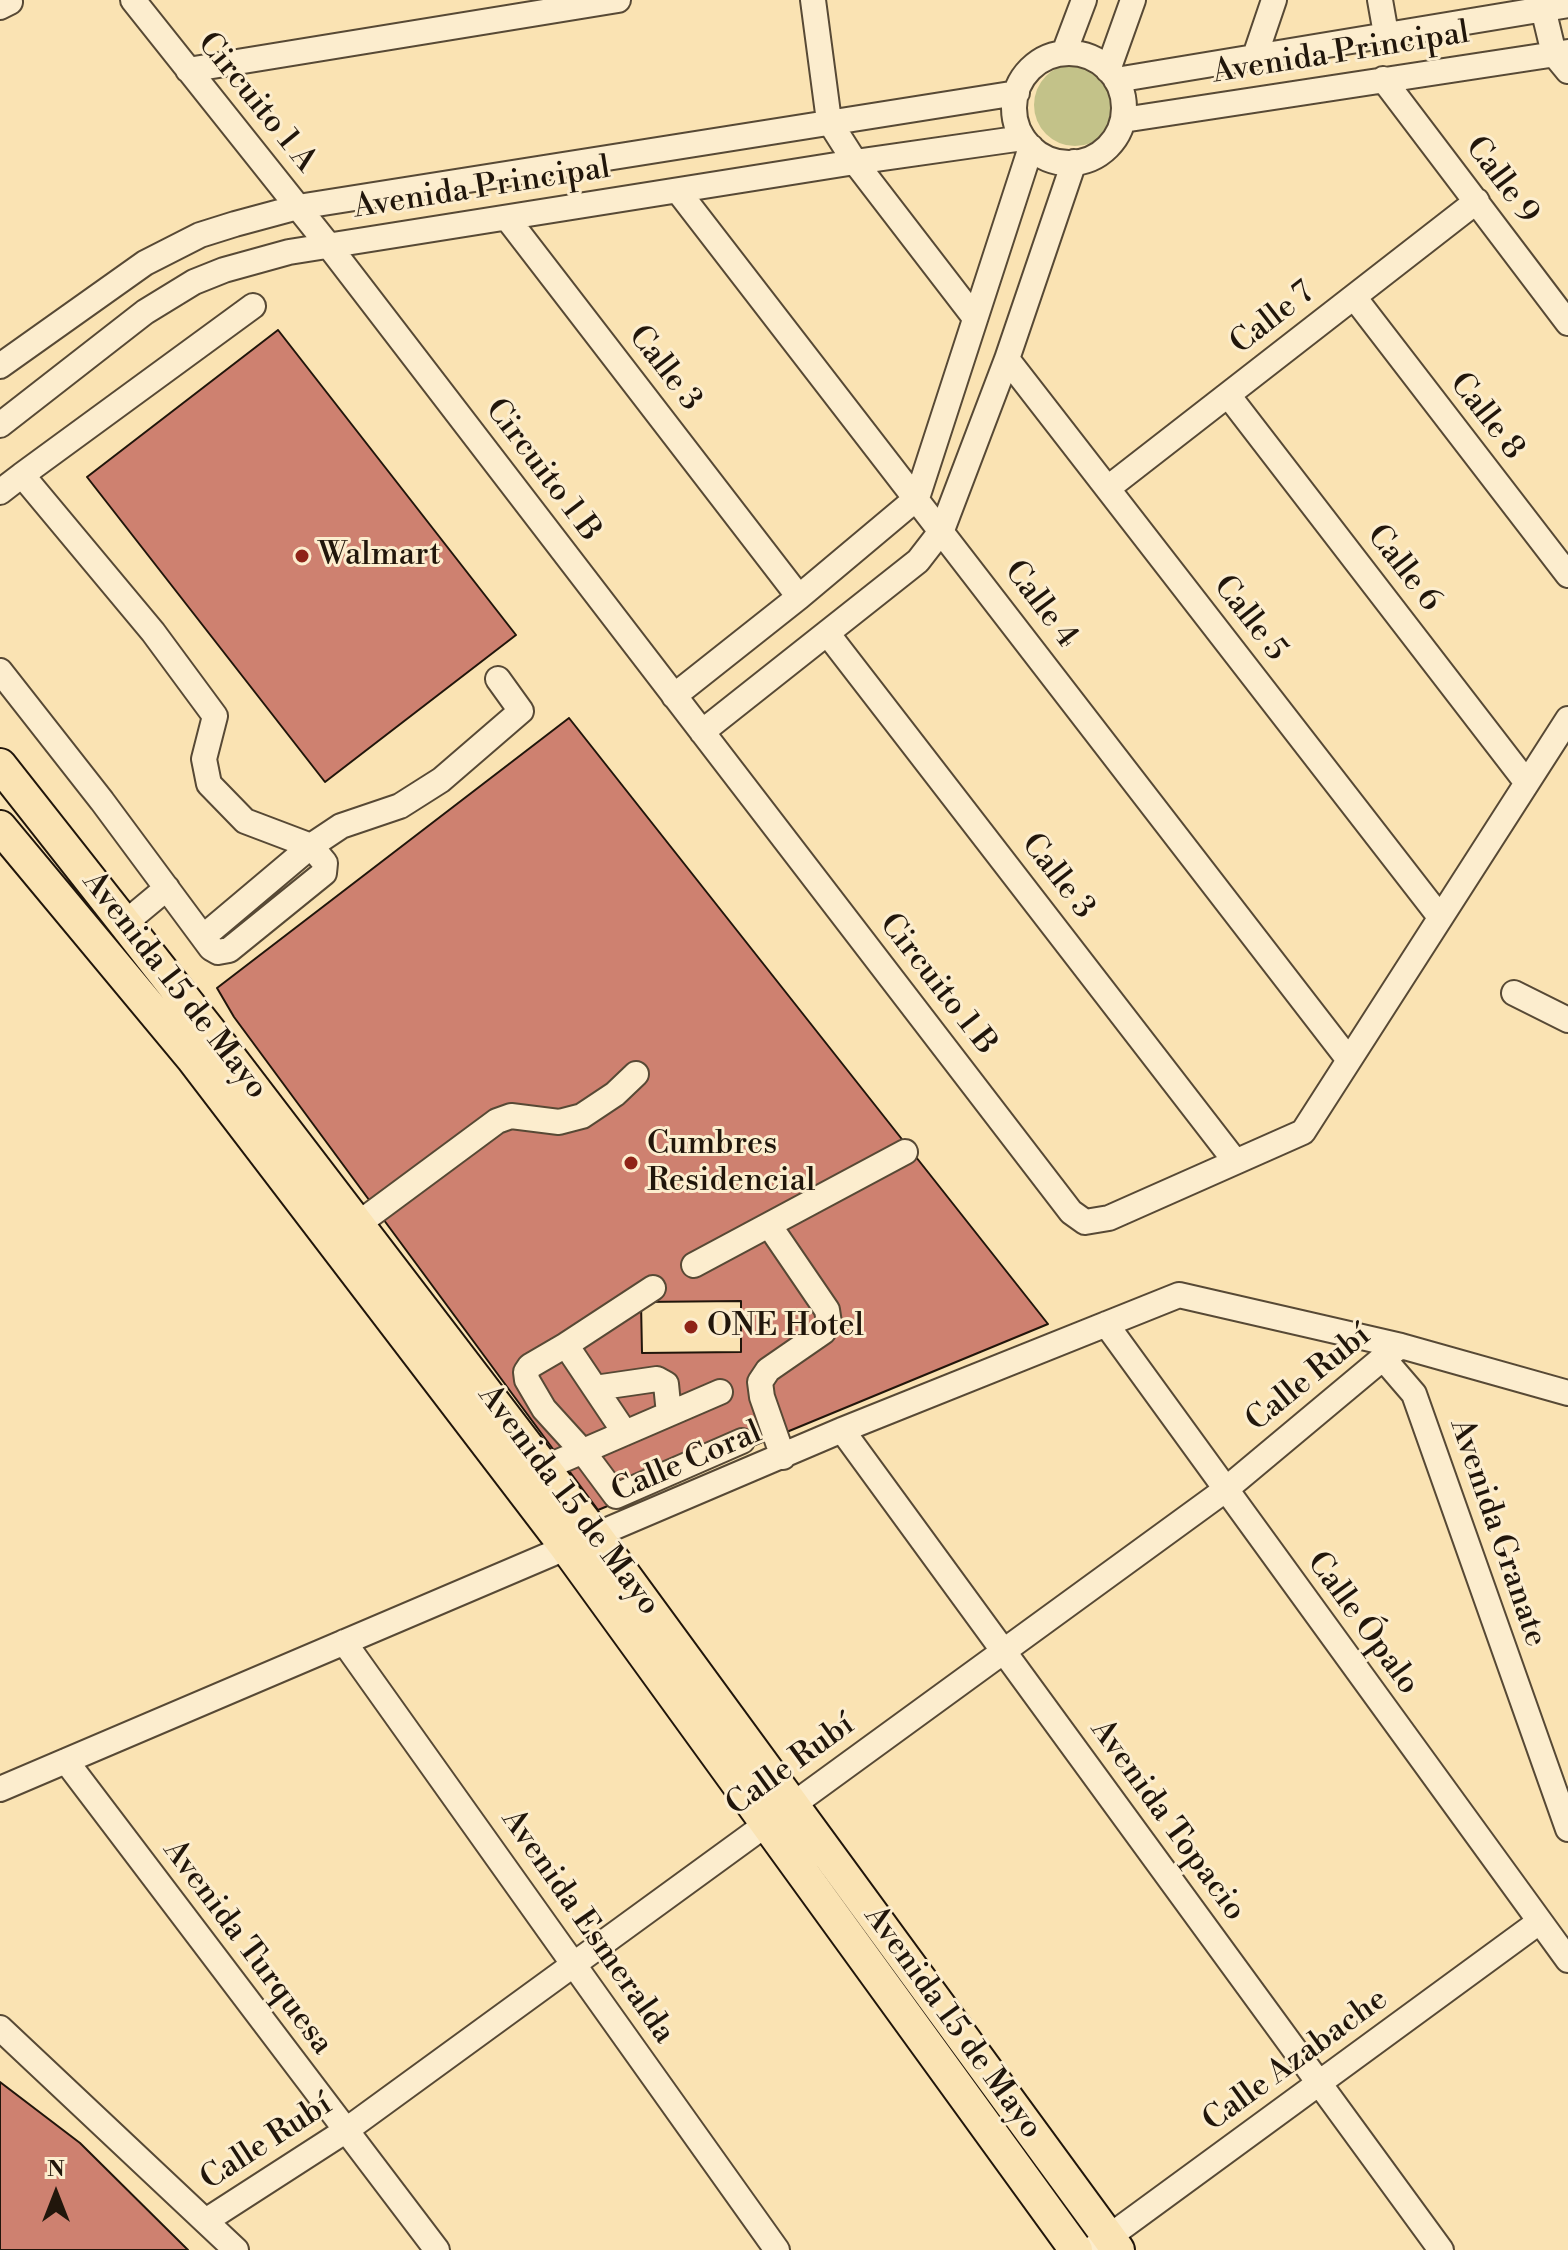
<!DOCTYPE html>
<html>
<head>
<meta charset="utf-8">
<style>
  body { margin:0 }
  #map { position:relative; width:1568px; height:2250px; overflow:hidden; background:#fae3b3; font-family:"Libre Bodoni",serif }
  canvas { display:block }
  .north { position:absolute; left:16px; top:2154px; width:80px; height:80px; -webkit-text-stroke:6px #fcedce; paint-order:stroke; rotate:0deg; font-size:22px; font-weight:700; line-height:32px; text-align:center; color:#21160b }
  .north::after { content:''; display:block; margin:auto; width:28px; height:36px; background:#21160b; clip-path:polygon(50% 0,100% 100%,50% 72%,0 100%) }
</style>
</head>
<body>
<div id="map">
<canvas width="1568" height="2250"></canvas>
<div class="north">N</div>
</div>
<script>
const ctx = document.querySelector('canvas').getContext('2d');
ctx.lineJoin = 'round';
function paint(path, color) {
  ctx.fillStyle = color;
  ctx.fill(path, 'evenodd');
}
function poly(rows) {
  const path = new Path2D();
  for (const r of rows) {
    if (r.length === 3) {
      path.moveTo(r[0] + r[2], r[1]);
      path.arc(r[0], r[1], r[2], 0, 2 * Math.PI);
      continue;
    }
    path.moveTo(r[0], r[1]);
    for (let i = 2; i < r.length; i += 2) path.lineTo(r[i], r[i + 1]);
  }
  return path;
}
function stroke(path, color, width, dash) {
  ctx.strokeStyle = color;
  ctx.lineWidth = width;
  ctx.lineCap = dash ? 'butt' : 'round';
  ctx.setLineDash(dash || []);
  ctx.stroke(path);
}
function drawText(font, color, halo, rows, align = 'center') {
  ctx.font = font + ' "Libre Bodoni",serif';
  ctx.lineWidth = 6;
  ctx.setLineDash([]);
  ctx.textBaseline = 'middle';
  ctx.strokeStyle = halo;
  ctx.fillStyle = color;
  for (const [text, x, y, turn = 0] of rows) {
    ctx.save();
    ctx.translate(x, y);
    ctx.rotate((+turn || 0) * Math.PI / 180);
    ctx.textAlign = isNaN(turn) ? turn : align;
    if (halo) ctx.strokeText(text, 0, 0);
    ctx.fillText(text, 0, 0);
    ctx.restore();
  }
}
paint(poly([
  [1075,105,41]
]), '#c3c289');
const building = poly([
  [278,330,516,635,325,782,87,477,278,330],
  [569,718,1048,1324,598,1510,234,1017,217,988,569,718],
  [741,1301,741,1352,642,1353,641,1302,741,1301],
  [0,2082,80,2143,188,2250,0,2250,0,2082]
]);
paint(building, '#ce8170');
stroke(building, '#21160b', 2);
const minor = poly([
  [133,0,329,246,1071,1212,1085,1222,1109,1218,1303,1132,1568,719],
  [813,0,829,121,855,162,975,318],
  [1380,0,1386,34],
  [1541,0,1554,54,1568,71],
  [0,7,10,2],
  [1064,53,1084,0],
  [1069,108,55],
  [1255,56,1274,0],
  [188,70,618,0],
  [1108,70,1133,0],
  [1383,79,1568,323],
  [1116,80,1568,5],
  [1123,120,1568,52],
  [678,191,1349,1060],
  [507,218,799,597],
  [1354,297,1568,575],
  [1007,359,1440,917],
  [0,366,145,263,200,235,235,224,298,207,1017,93],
  [1228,395,1527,783],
  [0,425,145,312,194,282,224,270,289,252,855,162,1023,138],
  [22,475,253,306],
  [1108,488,1477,201],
  [0,492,22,475,153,632,215,716,204,759,209,784,245,821,311,846,341,826,400,806,441,780,521,711,498,679],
  [827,633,1235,1161],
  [0,671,102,801,211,948,218,952,229,950,324,873,325,863,311,846,203,937],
  [674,696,799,597,917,498,1031,147],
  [702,732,918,561,942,530,1007,359,1074,162],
  [125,923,167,888],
  [1514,993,1568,1020],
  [358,1224,497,1121,511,1116,559,1122,582,1116,615,1094,636,1074],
  [769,1225,827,1310,829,1323,823,1332,768,1370,760,1382,762,1397,783,1457],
  [694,1265,905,1152],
  [1106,1324,1568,1960],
  [566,1345,653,1288],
  [1383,1358,1414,1394,1568,1829],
  [595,1388,657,1379,666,1384,669,1414],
  [842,1430,1441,2250],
  [625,1433,566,1345,530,1366,526,1372,527,1380,544,1409,584,1453,616,1496,742,1441],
  [544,1468,720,1392],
  [344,1642,777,2250],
  [66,1761,437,2250],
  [0,1789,842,1430,1179,1295,1401,1346,1568,1393],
  [0,2028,236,2250],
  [207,2220,345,2131,1225,1490,1383,1358,1401,1346],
  [1091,2250,1539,1922]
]);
const major = poly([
  [0,765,215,1038,595,1535,1118,2250],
  [0,827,193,1059,566,1547,1076,2250]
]);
stroke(minor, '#574935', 28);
stroke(major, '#21160b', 36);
stroke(minor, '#fcedce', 24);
stroke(major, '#fae3b3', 32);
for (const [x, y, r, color] of [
  [302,556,8,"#8f2418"],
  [631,1163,8,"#8f2418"],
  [691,1327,8,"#8f2418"]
]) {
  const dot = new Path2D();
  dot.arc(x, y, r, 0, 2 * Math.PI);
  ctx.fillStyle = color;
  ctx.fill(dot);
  stroke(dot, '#fcedce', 3);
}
drawText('32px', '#21160b', '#fcedce', [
  ["Avenida Principal",1341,54,-9],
  ["Circuito 1 A",256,103,51],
  ["Calle 9",1501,181,53],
  ["Avenida Principal",482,189,-9],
  ["Calle 7",1273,319,-38],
  ["Calle 3",664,369,52],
  ["Calle 8",1486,417,52],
  ["Circuito 1 B",542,471,53],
  ["Calle 6",1403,569,52],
  ["Calle 4",1040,605,53],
  ["Calle 5",1249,619,52],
  ["Calle 3",1057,877,52],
  ["Circuito 1 B",937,985,52],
  ["Avenida 15 de Mayo",174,986,52],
  ["Calle Rubí",1309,1379,-39],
  ["Calle Coral",687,1463,-23],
  ["Avenida 15 de Mayo",568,1501,53],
  ["Avenida Granate",1497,1533,71],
  ["Calle Ópalo",1362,1624,54],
  ["Calle Rubí",791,1766,-36],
  ["Avenida Topacio",1167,1821,54],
  ["Avenida Esmeralda",587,1927,55],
  ["Avenida Turquesa",247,1948,53],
  ["Avenida 15 de Mayo",952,2023,54],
  ["Calle Azabache",1296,2061,-36],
  ["Calle Rubí",267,2143,-33]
]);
drawText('32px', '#21160b', '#fcedce', [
  ["Walmart",318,556],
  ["Cumbres",647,1145],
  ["Residencial",647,1182],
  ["ONE Hotel",707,1327]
], 'left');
</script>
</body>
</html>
